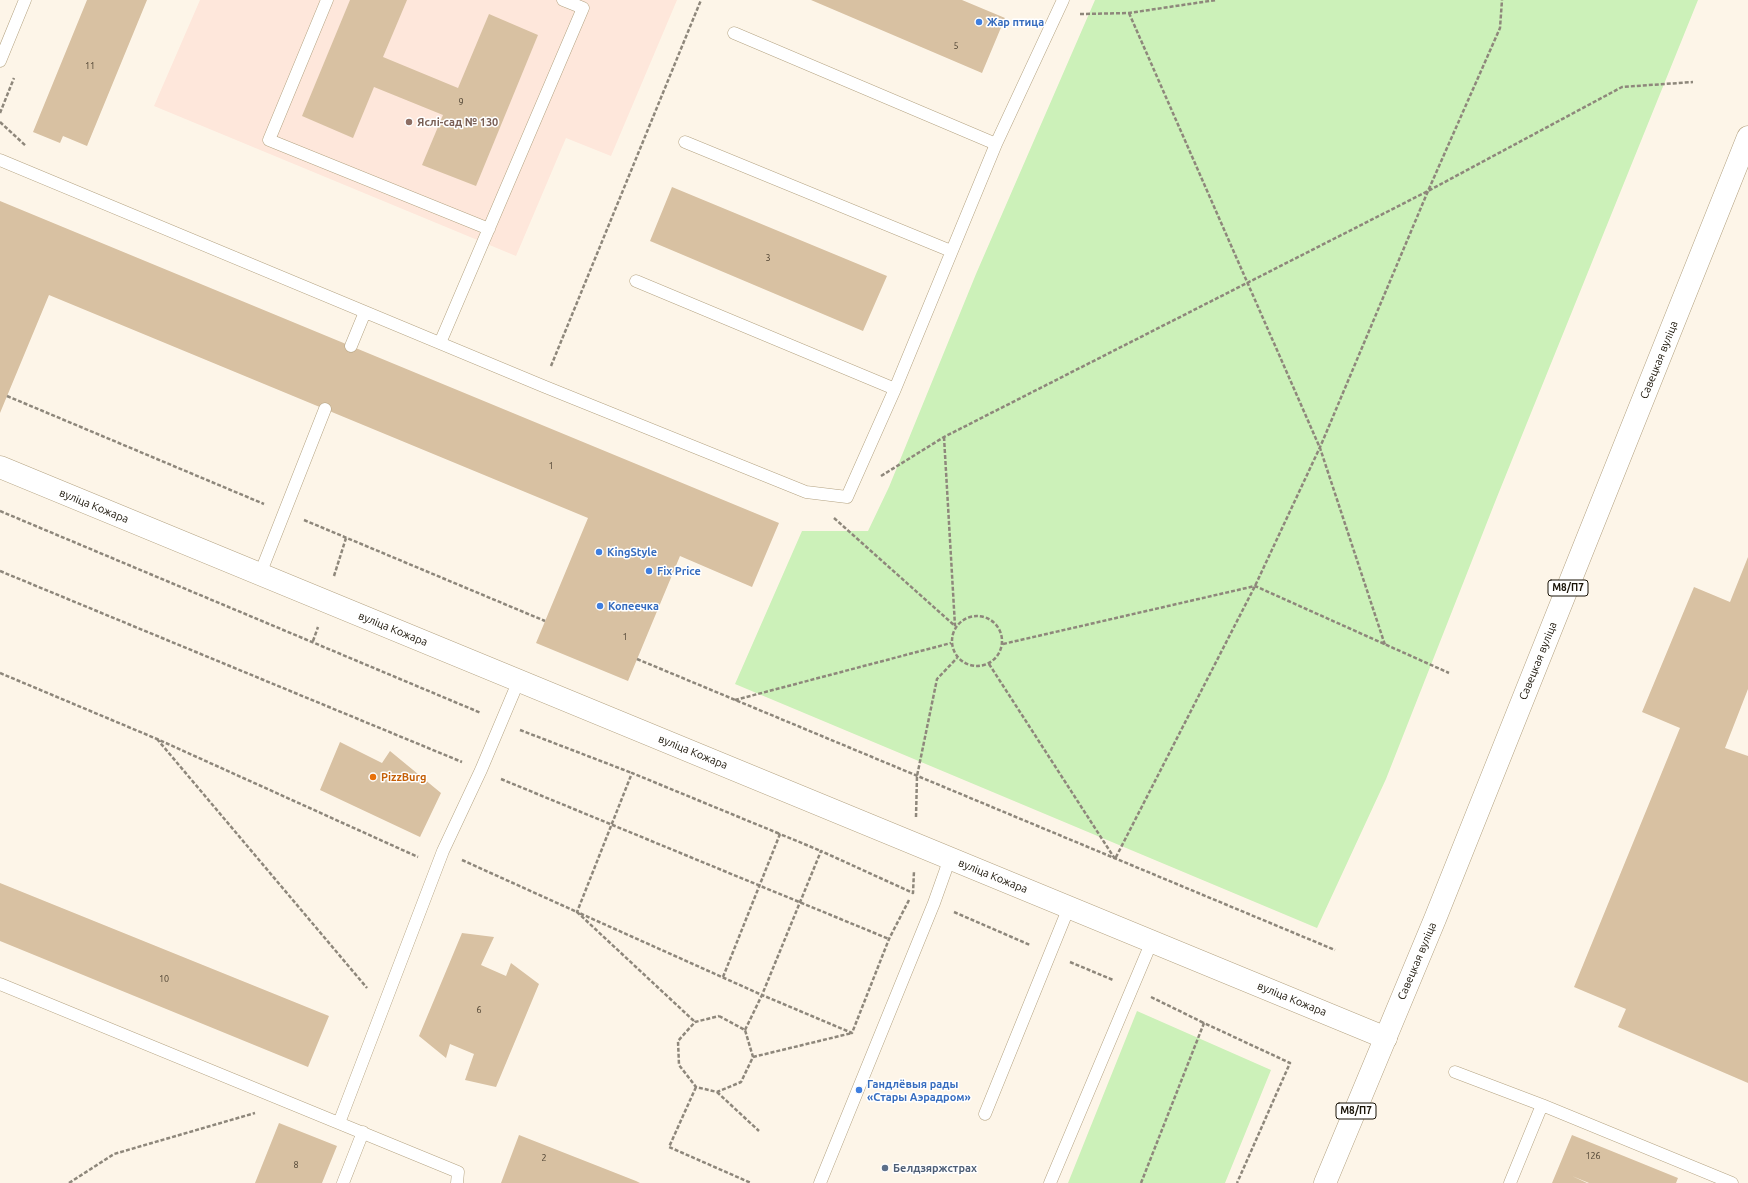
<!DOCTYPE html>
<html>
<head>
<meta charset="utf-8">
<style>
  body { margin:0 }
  canvas { display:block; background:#fdf5e8 }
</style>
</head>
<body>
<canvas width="1748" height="1183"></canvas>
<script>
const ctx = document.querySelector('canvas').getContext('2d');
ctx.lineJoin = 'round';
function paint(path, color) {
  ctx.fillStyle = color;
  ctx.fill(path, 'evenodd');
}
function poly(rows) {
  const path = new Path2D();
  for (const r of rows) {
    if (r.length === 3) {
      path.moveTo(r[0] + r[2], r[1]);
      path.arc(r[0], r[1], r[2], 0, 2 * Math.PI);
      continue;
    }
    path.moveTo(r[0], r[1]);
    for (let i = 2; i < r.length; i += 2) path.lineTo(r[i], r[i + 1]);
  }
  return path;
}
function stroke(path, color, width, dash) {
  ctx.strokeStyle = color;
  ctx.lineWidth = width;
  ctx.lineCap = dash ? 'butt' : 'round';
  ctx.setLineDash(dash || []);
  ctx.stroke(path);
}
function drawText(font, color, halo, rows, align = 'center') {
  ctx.font = font + ' Ubuntu,sans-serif';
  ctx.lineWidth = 3;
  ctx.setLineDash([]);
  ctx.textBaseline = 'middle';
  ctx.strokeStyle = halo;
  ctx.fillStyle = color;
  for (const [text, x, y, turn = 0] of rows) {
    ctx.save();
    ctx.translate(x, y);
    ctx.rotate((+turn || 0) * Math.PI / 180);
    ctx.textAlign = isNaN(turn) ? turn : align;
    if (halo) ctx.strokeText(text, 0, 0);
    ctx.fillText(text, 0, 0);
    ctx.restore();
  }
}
paint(poly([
  [200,0,677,0,611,156,566,138,516,256,154,106]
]), '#fee7db');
paint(poly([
  [1095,0,1698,0,1497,497,1386,779,1317,928,735,684,802,531,868,531,889,487,976,274],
  [1137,1011,1271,1070,1225,1183,1068,1183]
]), '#ccf1b9');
paint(poly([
  [87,0,147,0,87,146,63,136,60,143,33,132],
  [350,0,407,0,383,57,458,88,489,14,538,35,476,186,422,165,443,115,374,87,353,138,302,116],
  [811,0,962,0,1005,18,982,73],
  [672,187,887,276,863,331,650,241],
  [0,201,779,523,752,587,680,556,628,681,536,643,588,518,49,295,0,413],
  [1748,557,1748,689,1725,748,1748,756,1748,1083,1618,1027,1626,1009,1574,987,1680,728,1642,712,1694,587,1730,602],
  [340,742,382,763,390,751,441,793,420,837,320,790],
  [0,883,329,1016,308,1067,0,941],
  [462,933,494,937,481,965,506,976,511,963,539,984,496,1087,465,1080,474,1054,450,1044,446,1058,419,1036],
  [279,1123,337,1146,322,1183,255,1183],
  [519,1135,636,1181,640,1183,501,1183],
  [1572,1135,1678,1178,1676,1183,1589,1183,1572,1176,1587,1183,1552,1183]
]), '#d8c1a2');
const service = poly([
  [327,0,269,140,489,229],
  [734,33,996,144],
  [0,61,25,0],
  [685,142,951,251],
  [0,160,543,386,806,492,847,497,895,389,996,144,1063,0],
  [636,281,895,389],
  [440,343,583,8,563,0],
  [351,346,365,312],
  [260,574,325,409],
  [0,984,458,1172,457,1183],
  [1455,1072,1542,1105,1732,1183],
  [985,1114,1069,907],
  [339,1123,443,851,481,770,519,680],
  [343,1183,363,1132],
  [820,1183,934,903,950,858],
  [1050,1183,1152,941],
  [1510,1183,1542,1105]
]);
const secondary = poly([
  [0,467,1386,1038]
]);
const primary = poly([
  [1325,1183,1435,919,1748,137]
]);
stroke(service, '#b4a382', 13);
stroke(secondary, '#b4a382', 23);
stroke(primary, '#b4a382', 23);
stroke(poly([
  [1129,13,1320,448,1385,645],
  [1080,14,1129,13,1216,0],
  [0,113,14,78],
  [0,122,26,146],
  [551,366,701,0],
  [7,396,264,504],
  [944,437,955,626],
  [881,476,944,437,1428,191,1622,87,1693,82],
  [0,511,481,713],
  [834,518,955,626],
  [304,520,545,621],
  [0,571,462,762],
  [334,576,346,538],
  [977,641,25],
  [313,641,318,627],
  [1003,644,1255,586,1449,673],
  [637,659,1335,950],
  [989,664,1115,859,1255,586,1321,445,1428,191,1500,28,1502,0],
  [0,673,157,739,418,857],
  [735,700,951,643],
  [520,730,632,773],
  [157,739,367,988],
  [501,779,889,939],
  [916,817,917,776,937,679,957,658],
  [462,860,577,912,695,1022],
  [909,900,889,939,852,1033,762,995,821,851,913,893,914,871],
  [954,912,1030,945],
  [1070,962,1113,980],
  [723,977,780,834,821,851],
  [1151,997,1204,1023],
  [719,1016,745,1030,753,1057,741,1082,717,1092,696,1087,679,1065,678,1041,695,1022,719,1016],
  [745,1030,762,995,577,912,632,773,780,834],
  [753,1057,852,1033],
  [696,1087,669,1147,751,1183],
  [717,1092,759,1131],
  [69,1183,114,1154,255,1113],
  [1141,1183,1204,1023,1290,1063,1237,1183]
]), '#8e877b', 2.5, [4, 2]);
stroke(service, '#fff', 12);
stroke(secondary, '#fff', 22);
stroke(primary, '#fff', 22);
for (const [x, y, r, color] of [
  [979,22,4,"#3f7fe0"],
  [409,122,4,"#8d6e63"],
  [599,552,4,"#3f7fe0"],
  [649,571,4,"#3f7fe0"],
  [600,606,4,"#3f7fe0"],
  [373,777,4,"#e8710a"],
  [859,1090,4,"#3f7fe0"],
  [885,1168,4,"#5c6f8a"]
]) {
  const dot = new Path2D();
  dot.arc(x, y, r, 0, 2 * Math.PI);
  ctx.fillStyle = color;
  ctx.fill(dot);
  stroke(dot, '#fff', 1.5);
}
drawText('9px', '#493e2e', null, [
  ["5",956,46],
  ["11",90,66],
  ["9",461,102],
  ["3",768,258],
  ["1",551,466],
  ["1",625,637],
  ["10",164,979],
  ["6",479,1010],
  ["126",1593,1156],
  ["2",544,1158],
  ["8",296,1165]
]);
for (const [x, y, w] of [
  [1568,588,40],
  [1356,1111,40]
]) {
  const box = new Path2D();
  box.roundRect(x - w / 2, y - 8, w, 16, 3);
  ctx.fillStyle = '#fff';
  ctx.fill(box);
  stroke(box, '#191307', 1);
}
drawText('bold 10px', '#191307', null, [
  ["М8/П7",1568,588],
  ["М8/П7",1356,1111]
]);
drawText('bold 11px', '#366cbe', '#fff', [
  ["Жар птица",987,22],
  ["KingStyle",607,552],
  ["Fix Price",657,571],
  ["Копеечка",608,606],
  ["Гандлёвыя рады",867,1084],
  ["«Стары Аэрадром»",867,1097]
], 'left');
drawText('bold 11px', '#785e54', '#fff', [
  ["Яслі-сад № 130",417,122]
], 'left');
drawText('11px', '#191307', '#fff', [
  ["Савецкая вуліца",1659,360,-68],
  ["вуліца Кожара",94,506,22],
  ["вуліца Кожара",393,629,22],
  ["Савецкая вуліца",1538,661,-68],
  ["вуліца Кожара",693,752,22],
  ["вуліца Кожара",993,876,22],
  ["Савецкая вуліца",1417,961,-67],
  ["вуліца Кожара",1292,999,22]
]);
drawText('bold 11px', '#c56008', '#fff', [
  ["PizzBurg",381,777]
], 'left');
drawText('bold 11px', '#4e5e75', '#fff', [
  ["Белдзяржстрах",893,1168]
], 'left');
</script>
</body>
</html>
